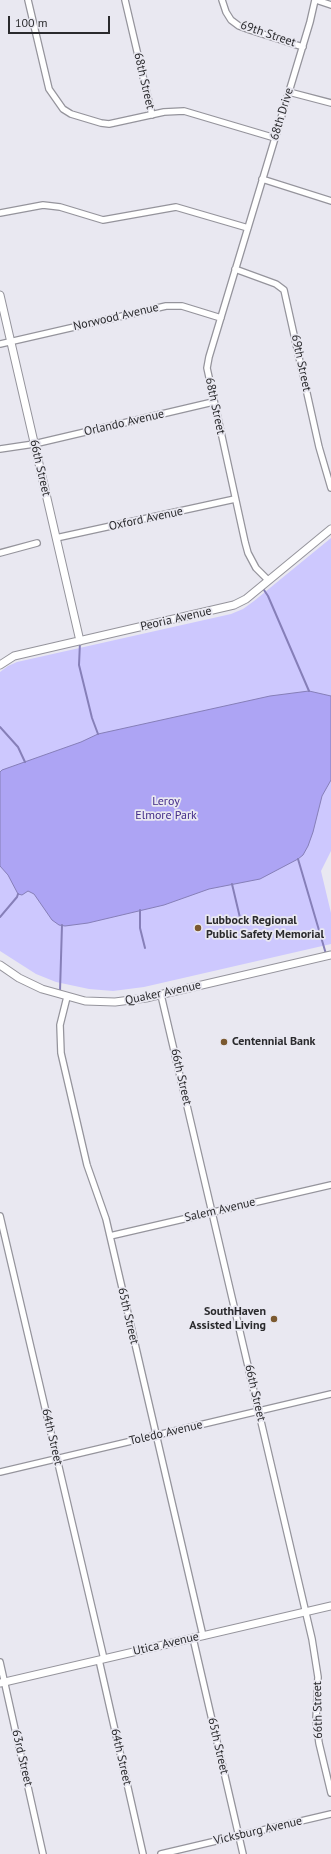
<!DOCTYPE html>
<html>
<head>
<meta charset="utf-8">
<style>
  body { margin:0 }
  #map { position:relative; width:331px; height:1854px; overflow:hidden; background:#e9e8f1; font-family:"PT Sans",sans-serif }
  canvas { display:block }
  .scale { position:absolute; left:8px; top:16px; width:102px; height:18px; box-sizing:border-box; border:2px solid #2a2a2d; border-top:0; padding-left:5px; font-size:12px; line-height:14px; white-space:nowrap; color:#2a2a2d; -webkit-text-stroke:3px #e9e8f1; paint-order:stroke }
</style>
</head>
<body>
<div id="map">
<canvas width="331" height="1854"></canvas>
<div class="scale">100 m</div>
</div>
<script>
const ctx = document.querySelector('canvas').getContext('2d');
ctx.lineJoin = 'round';
function paint(path, color) {
  ctx.fillStyle = color;
  ctx.fill(path, 'evenodd');
}
function poly(rows) {
  const path = new Path2D();
  for (const r of rows) {
    path.moveTo(r[0], r[1]);
    for (let i = 2; i < r.length; i += 2) path.lineTo(r[i], r[i + 1]);
  }
  return path;
}
function stroke(path, color, width, dash) {
  ctx.strokeStyle = color;
  ctx.lineWidth = width;
  ctx.lineCap = dash ? 'butt' : 'round';
  ctx.setLineDash(dash || []);
  ctx.stroke(path);
}
function drawText(font, color, halo, rows, align = 'center') {
  ctx.font = font + ' "PT Sans",sans-serif';
  ctx.lineWidth = 3.5;
  ctx.setLineDash([]);
  ctx.textBaseline = 'middle';
  ctx.strokeStyle = halo;
  ctx.fillStyle = color;
  for (const [text, x, y, turn = 0] of rows) {
    ctx.save();
    ctx.translate(x, y);
    ctx.rotate((+turn || 0) * Math.PI / 180);
    ctx.textAlign = isNaN(turn) ? turn : align;
    if (halo) ctx.strokeText(text, 0, 0);
    ctx.fillText(text, 0, 0);
    ctx.restore();
  }
}
paint(poly([
  [331,538,331,851,321,871,331,913,331,944,144,987,113,991,89,989,56,982,36,974,0,951,0,672,8,666,17,662,231,614,243,609,254,601]
]), '#cdc8fe');
const water = poly([
  [309,691,331,696,331,780,322,796,313,832,308,846,303,855,298,859,260,879,209,889,164,905,88,923,65,926,59,925,52,920,34,894,28,891,22,895,18,894,8,875,0,866,0,772,2,770,81,742,98,734,270,696,309,691]
]);
paint(water, '#ada4f4');
stroke(water, '#867fb8', 1);
stroke(poly([
  [262,587,268,596,309,691],
  [80,642,79,665,92,718,98,734],
  [0,727,18,747,25,762],
  [298,859,326,954],
  [232,884,241,922],
  [140,910,140,928,145,948],
  [0,917,17,897,18,894],
  [60,991,62,925]
]), '#867fb8', 2);
const street = poly([
  [28,0,49,89,63,109,71,114,101,123,109,124,164,112,184,111,275,138],
  [125,0,152,115],
  [222,0,226,12,231,20,239,26,250,30,303,47],
  [316,0,331,5],
  [289,92,331,103],
  [262,179,331,201],
  [0,213,43,205,60,207,103,220,176,207,248,228],
  [235,269,276,284,284,290,319,447,331,488],
  [0,344,166,306,182,306,221,318],
  [0,449,34,444,213,402],
  [56,538,235,499],
  [0,553,37,543],
  [268,580,256,568,248,553,245,542,207,368,209,357,310,22,315,0],
  [161,995,312,1639,318,1677,316,1720,319,1743,331,1793],
  [67,997,60,1025,61,1053,87,1165,106,1219,203,1636],
  [0,1216,104,1659],
  [110,1236,331,1185],
  [0,1472,331,1394],
  [193,1638,243,1854],
  [99,1660,143,1854],
  [0,1662,43,1854],
  [161,1854,331,1814]
]);
const secondary = poly([
  [0,295,80,641],
  [0,665,14,656,234,605,246,599,331,529],
  [0,965,19,978,42,989,85,1001,115,1002,146,998,331,955],
  [0,1683,331,1606]
]);
stroke(street, '#95949c', 8);
stroke(secondary, '#95949c', 9);
stroke(street, '#fff', 5.5);
stroke(secondary, '#fff', 7);
for (const [x, y, r, color] of [
  [198,928,4,"#7b5930"],
  [224,1042,4,"#7b5930"],
  [274,1319,4,"#7b5930"]
]) {
  const dot = new Path2D();
  dot.arc(x, y, r, 0, 2 * Math.PI);
  ctx.fillStyle = color;
  ctx.fill(dot);
  stroke(dot, '#e9e8f1', 1.5);
}
drawText('12px', '#2a2a2d', '#e9e8f1', [
  ["69th Street",268,34,19],
  ["68th Street",144,81,77],
  ["68th Drive",282,114,-73],
  ["Norwood Avenue",116,317,-13],
  ["69th Street",301,363,78],
  ["68th Street",215,406,78],
  ["Orlando Avenue",124,423,-13],
  ["66th Street",40,468,77],
  ["Oxford Avenue",146,519,-12],
  ["Peoria Avenue",176,619,-13],
  ["Quaker Avenue",163,993,-12],
  ["66th Street",181,1077,77],
  ["Salem Avenue",220,1210,-13],
  ["65th Street",128,1316,77],
  ["66th Street",255,1393,77],
  ["Toledo Avenue",166,1433,-13],
  ["64th Street",52,1437,77],
  ["Utica Avenue",166,1644,-13],
  ["66th Street",318,1710,-91],
  ["65th Street",218,1746,77],
  ["64th Street",121,1757,77],
  ["63rd Street",22,1758,77],
  ["Vicksburg Avenue",258,1831,-13]
]);
drawText('12px', '#432c88', '#e9e8f1', [
  ["Leroy",166,802],
  ["Elmore Park",166,816]
]);
drawText('bold 12px', '#2a2a2d', '#e9e8f1', [
  ["Lubbock Regional",206,921],
  ["Public Safety Memorial",206,935],
  ["Centennial Bank",232,1042],
  ["SouthHaven",266,1312,"right"],
  ["Assisted Living",266,1326,"right"]
], 'left');
</script>
</body>
</html>
